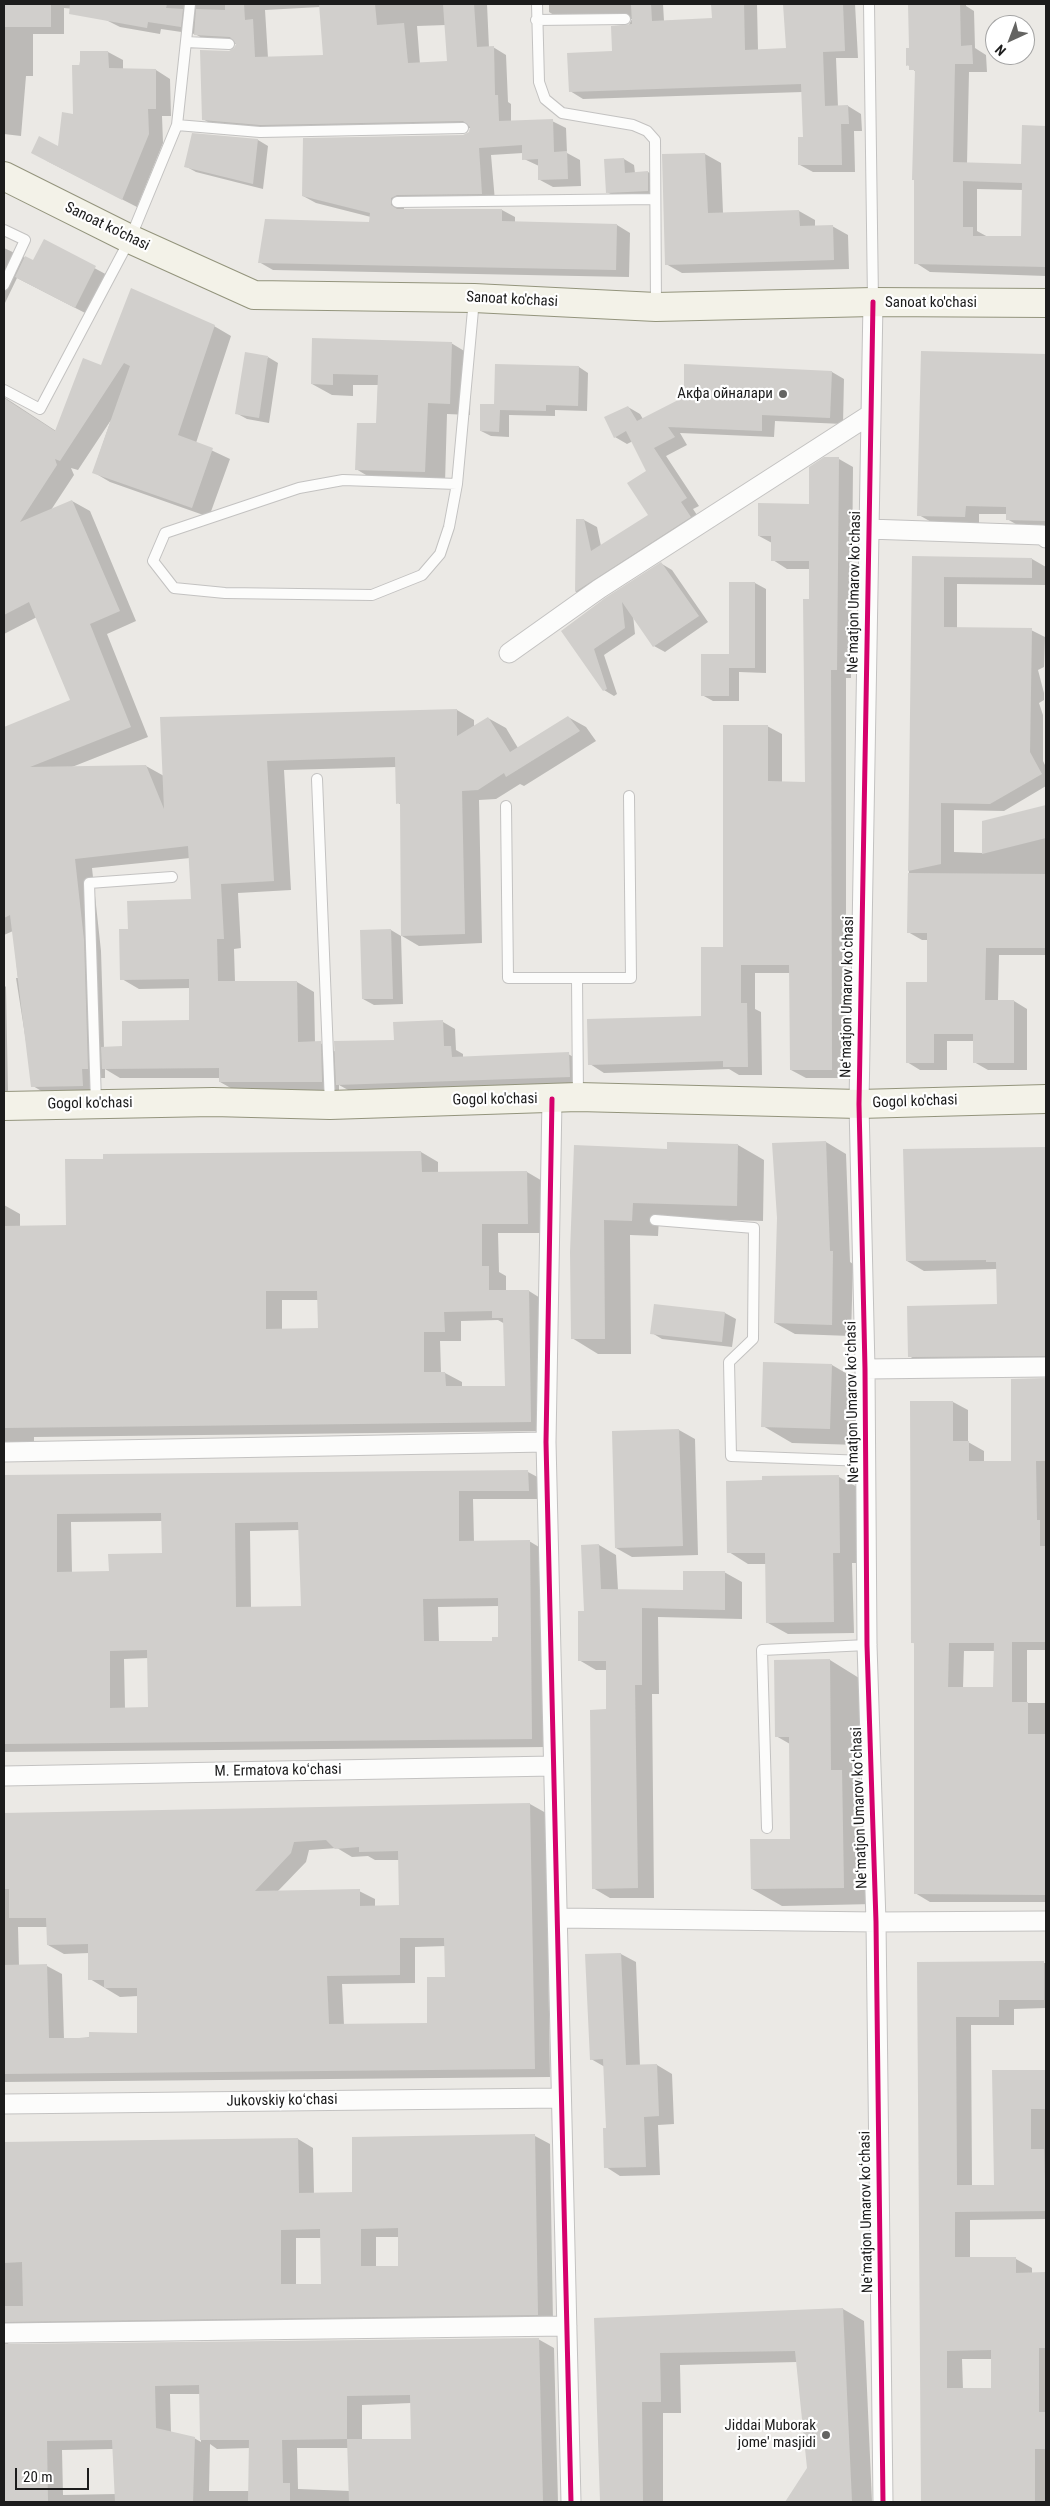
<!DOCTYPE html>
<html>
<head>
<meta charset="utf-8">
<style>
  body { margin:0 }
  #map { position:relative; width:1050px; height:2506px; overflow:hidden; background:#ebe9e5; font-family:"Roboto Condensed",sans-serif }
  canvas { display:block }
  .frame { position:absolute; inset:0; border:5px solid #1c1c1c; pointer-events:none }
  .north { position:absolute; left:985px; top:15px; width:50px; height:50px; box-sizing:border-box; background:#fff; border:1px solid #a4a4a4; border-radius:50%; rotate:223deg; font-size:14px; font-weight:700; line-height:20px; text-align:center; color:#1c1c1c }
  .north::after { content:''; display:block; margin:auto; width:18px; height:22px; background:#646462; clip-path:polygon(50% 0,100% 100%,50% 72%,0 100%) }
  .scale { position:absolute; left:15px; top:2468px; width:74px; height:22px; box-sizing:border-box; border:2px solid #1c1c1c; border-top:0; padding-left:6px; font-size:15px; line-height:18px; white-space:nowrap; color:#1c1c1c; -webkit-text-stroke:4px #fff; paint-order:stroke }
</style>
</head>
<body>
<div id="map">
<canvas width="1050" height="2506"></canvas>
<div class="frame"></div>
<div class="north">N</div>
<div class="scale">20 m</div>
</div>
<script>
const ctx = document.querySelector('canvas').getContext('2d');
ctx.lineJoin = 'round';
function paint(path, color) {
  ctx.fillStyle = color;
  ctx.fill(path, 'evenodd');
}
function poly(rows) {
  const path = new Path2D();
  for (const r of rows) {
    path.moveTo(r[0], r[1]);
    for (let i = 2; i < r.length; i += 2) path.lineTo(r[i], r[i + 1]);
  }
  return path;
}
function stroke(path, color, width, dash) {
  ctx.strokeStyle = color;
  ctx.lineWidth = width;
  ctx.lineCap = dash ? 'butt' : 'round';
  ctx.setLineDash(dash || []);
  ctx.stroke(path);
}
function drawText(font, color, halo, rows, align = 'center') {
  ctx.font = font + ' "Roboto Condensed",sans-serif';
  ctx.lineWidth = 4.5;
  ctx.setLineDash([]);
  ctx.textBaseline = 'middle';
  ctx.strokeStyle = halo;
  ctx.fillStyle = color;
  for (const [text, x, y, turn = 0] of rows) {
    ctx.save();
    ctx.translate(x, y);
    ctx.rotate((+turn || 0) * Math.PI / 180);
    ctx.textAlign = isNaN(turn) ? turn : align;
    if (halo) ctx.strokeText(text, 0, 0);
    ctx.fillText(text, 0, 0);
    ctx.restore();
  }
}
paint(poly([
  [4,4,487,4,489,48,493,47,506,55,508,102,511,104,511,122,552,121,566,128,567,153,580,160,581,186,553,187,540,180,539,166,524,159,523,153,491,155,495,201,404,206,404,210,502,210,515,217,515,223,617,225,630,233,629,277,273,270,259,262,370,223,371,217,316,203,303,196,463,136,470,133,471,128,274,132,216,127,203,119,229,52,236,49,237,44,209,42,195,34,161,29,160,34,120,27,106,20,108,12,64,8,64,34,33,34,33,76,26,76,21,136,4,134],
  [320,7,324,56,268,58,265,10],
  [446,25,448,63,420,64,417,26],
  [549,4,663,4,664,21,713,19,713,4,757,4,758,50,787,49,785,4,855,4,858,58,836,58,838,107,848,106,861,114,862,131,854,131,855,172,813,172,800,165,805,139,803,92,583,99,570,91,614,52,632,19,562,20,549,12],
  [909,4,966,4,966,6,974,11,975,48,986,55,987,72,969,72,967,164,1022,165,1023,127,1046,127,1046,276,930,272,916,263,916,72,908,65,910,49],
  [977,189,1023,190,1022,237,988,237,977,231],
  [81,52,108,52,123,60,123,70,156,70,170,79,171,116,162,116,163,143,137,207,47,161,59,148,74,115],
  [193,134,258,140,268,146,263,189,196,172,185,166],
  [705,154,721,163,723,213,799,211,815,220,815,226,832,226,848,235,849,269,682,273,666,264,663,155],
  [624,159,634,165,635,173,648,172,658,178,659,197,618,198,607,192],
  [44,241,111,277,91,316,17,278,4,305,4,248,34,262],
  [214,326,231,336,196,443,230,459,209,517,110,482,93,472,111,420,78,470,71,468,74,475,51,510,72,501,90,511,136,621,107,634,148,737,72,767,146,766,164,776,457,710,474,720,474,727,488,718,506,728,518,748,568,717,586,727,596,741,524,786,520,784,496,799,479,800,482,943,419,946,402,936,402,805,398,803,396,767,284,770,291,890,238,893,241,948,234,949,235,982,297,982,314,992,315,1043,320,1043,336,1052,395,1041,443,1022,455,1029,456,1050,463,1054,463,1058,568,1054,581,1061,582,1084,350,1091,339,1085,339,1091,238,1092,220,1082,220,1078,120,1078,105,1069,105,1078,99,1078,100,1096,50,1096,33,1086,16,978,18,978,13,931,4,935,4,728,72,701,37,617,4,634,4,517,8,514,4,505,4,397,56,431,101,366],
  [190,858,192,900,129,930,122,979,139,989,190,988,190,1022,124,1047,104,1048,101,951,92,868],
  [313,339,451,343,471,355,470,415,447,414,445,483,376,481,356,469,377,424,378,385,353,385,353,396,332,395,312,384],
  [922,352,1046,355,1046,528,1021,527,1007,519,1007,514,979,514,979,524,933,523,919,515],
  [268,357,278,363,269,423,247,419,236,413],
  [579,367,588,373,587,411,555,410,555,416,509,415,509,437,491,436,481,431,495,405],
  [832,372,844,379,843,424,775,421,774,437,680,433,687,445,666,456,699,506,693,509,703,524,588,599,576,592,578,521,584,520,597,527,601,546,650,516,648,471,633,441,627,444,615,437,628,407,640,414,643,419],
  [839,459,853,467,851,678,846,678,846,1078,806,1078,791,1070,791,973,755,973,755,1009,761,1012,762,1075,739,1075,729,1069,604,1073,590,1064,702,1017,724,948,767,726,782,734,782,783,806,783,810,569,787,569,773,560,772,543,759,536,811,505],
  [914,557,1032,559,1046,567,1045,585,957,584,957,628,1031,630,1045,637,1044,667,1038,670,1044,693,1044,700,1039,703,1043,715,1043,761,1046,767,1046,786,1004,811,954,810,954,852,983,853,984,822,1046,807,1046,955,999,955,998,1001,1014,1001,1027,1009,1027,1070,988,1070,974,1062,974,1041,947,1041,947,1070,920,1070,907,1062,928,983,928,940,922,940,908,932],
  [662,564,672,570,708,622,665,652,654,646,633,615,635,634,604,655,617,694,614,696,604,690,563,631],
  [731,583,755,583,766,589,766,673,739,672,739,701,713,701,702,695,731,656],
  [391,930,401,936,403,1004,374,1005,363,999],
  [4,985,6,987,8,1092,4,1092],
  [826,1142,846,1154,850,1262,853,1264,851,1336,795,1334,775,1323,778,1218,773,1144],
  [668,1143,738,1145,764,1160,763,1221,659,1218,658,1236,630,1235,631,1354,598,1354,572,1338,572,1252,668,1150],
  [1046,1149,1046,1364,926,1366,909,1356,998,1305,997,1269,924,1271,907,1261,904,1151],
  [421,1152,438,1162,438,1173,527,1172,544,1182,544,1233,498,1233,499,1272,506,1276,506,1291,529,1291,545,1301,547,1431,34,1437,34,1447,4,1444,4,1205,20,1214,20,1227,67,1226],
  [282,1300,318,1300,319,1329,282,1330],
  [498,1320,505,1324,506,1387,462,1387,462,1382,445,1373,441,1373,440,1341,461,1341,461,1321],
  [655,1305,725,1313,736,1319,732,1347,662,1339,652,1333],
  [832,1365,861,1382,859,1445,792,1443,763,1426],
  [1012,1391,1046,1391,1046,1650,1027,1650,1027,1703,1046,1703,1046,1902,930,1902,915,1893,915,1644,912,1642,953,1402,968,1410,968,1442,984,1451,984,1462,1013,1462],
  [964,1651,995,1651,995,1688,963,1688],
  [679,1430,695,1439,698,1555,632,1557,616,1548],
  [528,1472,543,1480,543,1499,473,1499,474,1542,529,1541,544,1550,547,1747,4,1752,4,1477],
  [162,1521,163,1554,110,1573,72,1573,71,1522],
  [299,1530,302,1608,251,1608,250,1531],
  [499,1606,500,1638,493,1642,439,1642,438,1607],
  [149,1658,149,1708,125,1709,124,1659],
  [839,1477,859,1488,859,1563,852,1563,854,1633,788,1634,768,1623,766,1564,748,1564,729,1552],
  [599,1545,616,1555,618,1590,684,1592,724,1572,742,1582,742,1619,658,1617,659,1694,652,1694,654,1898,610,1898,593,1888,607,1711,607,1670,596,1670,579,1660,585,1612],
  [830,1660,859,1678,860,1782,871,1788,874,1904,782,1906,752,1889,792,1840,790,1744,776,1736],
  [530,1804,546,1813,550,2077,4,2082,4,1814],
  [337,1848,352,1857,368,1856,375,1860,399,1860,400,1906,375,1907,375,1899,359,1891,277,1892,306,1862,309,1850],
  [18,1927,48,1927,48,1945,64,1954,89,1953,90,1979,120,1997,138,1996,139,2034,64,2039,62,1974,47,1966,19,1966],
  [446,1946,446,1979,429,2024,344,2025,342,1984,415,1983,415,1947],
  [621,1954,636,1962,640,2066,657,2065,672,2074,674,2124,658,2125,660,2175,620,2176,606,2167,607,2129,605,2067,591,2059],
  [918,1963,1046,1963,1046,2008,1014,2009,1014,2025,971,2025,972,2186,995,2186,994,2071,1046,2071,1046,2219,970,2220,970,2259,1016,2259,1032,2268,1032,2274,1046,2274,1046,2502,924,2502],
  [962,2359,992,2359,993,2389,963,2389],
  [535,2136,550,2144,553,2323,10,2336,8,2343,9,2345,538,2339,554,2348,558,2502,4,2502,4,2144,298,2139,313,2148,314,2194,354,2194],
  [376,2237,399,2237,399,2267,376,2267],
  [296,2238,322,2238,322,2285,296,2285],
  [170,2394,201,2394,201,2442,194,2438,171,2433],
  [411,2403,412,2440,362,2440,362,2405],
  [210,2444,217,2449,250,2448,249,2491,209,2491],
  [297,2448,349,2448,350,2491,298,2489],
  [113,2449,116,2494,63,2495,62,2450],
  [843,2309,864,2321,872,2502,787,2502,808,2468,797,2362,680,2365,681,2413,663,2413,663,2502,601,2502,595,2319]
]), '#0003');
paint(poly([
  [4,4,51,4,51,27,4,27],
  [70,4,167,4,166,8,183,9,181,27,148,22,147,28,69,14],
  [225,4,244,4,245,20,253,19,255,57,323,55,319,4,375,4,377,25,404,23,408,63,447,61,443,4,474,4,477,47,494,46,495,95,498,95,499,121,553,119,554,152,567,151,568,179,538,180,538,159,522,160,522,145,479,148,482,194,397,195,391,198,391,205,397,209,502,209,502,221,617,224,616,270,258,263,265,219,369,222,370,213,302,196,303,138,463,135,469,132,470,127,463,121,260,125,202,120,200,50,229,51,234,48,236,44,230,37,194,35,196,9,225,10],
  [631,4,651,4,652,21,712,18,711,4,744,4,745,50,786,48,783,4,843,4,845,51,823,52,825,106,848,105,849,124,841,124,842,165,798,165,798,137,803,137,801,84,569,92,567,53,612,51,611,26,632,24],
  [908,4,960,4,961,46,972,45,973,64,955,64,953,162,1021,164,1022,125,1046,126,1046,267,914,264,914,180,912,180,915,70,909,70,909,65,906,66,906,48,909,48],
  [963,181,1022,183,1021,236,973,236,973,227,963,227],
  [80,51,108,51,109,68,156,69,156,109,148,109,149,134,122,200,31,153,39,136,58,146,62,112,73,114,72,65,80,65],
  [192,133,258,139,253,184,184,167],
  [705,153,708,213,799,210,800,226,833,225,834,260,665,265,662,154],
  [624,158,625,173,648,171,648,191,606,193,604,159],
  [44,239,96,266,75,308,15,277,25,256,33,260],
  [131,288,215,325,178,435,213,448,192,508,92,473,130,366,124,363,60,461,55,459,57,465,20,522,72,500,120,611,90,624,131,727,30,767,146,765,164,809,160,717,457,709,457,736,488,717,510,752,568,716,580,731,506,777,504,773,478,790,462,791,465,934,401,936,400,803,396,804,395,757,267,761,274,881,221,884,224,939,217,939,218,981,297,981,298,1042,321,1041,322,1082,219,1082,219,1068,102,1069,101,1047,122,1046,122,1021,189,1020,189,979,120,980,119,929,128,929,127,901,191,899,188,846,75,859,84,940,88,1069,82,1069,83,1086,31,1087,10,915,4,918,4,727,70,700,29,602,4,615,4,398,55,431,83,358,101,365],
  [312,338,452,342,450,404,428,403,425,472,355,470,357,423,376,423,378,375,333,374,333,385,311,384],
  [921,351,1046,354,1046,521,1006,520,1006,507,966,506,965,517,917,516],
  [245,352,268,356,259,418,235,414],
  [495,364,579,366,578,406,546,405,546,411,500,410,499,432,480,431,480,404,494,404],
  [684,364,832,371,830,418,762,415,762,431,668,427,675,437,654,448,687,498,681,502,691,517,575,592,576,519,584,519,591,551,648,515,627,483,646,471,626,431,614,438,604,417,628,406,637,421,684,397],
  [824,457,839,457,837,670,831,670,832,1070,790,1070,789,965,741,965,741,1003,747,1003,748,1067,723,1067,723,1061,588,1065,587,1019,701,1016,701,947,723,947,723,725,768,725,768,781,805,782,803,599,809,599,809,561,771,561,771,536,758,536,758,503,809,504,809,467],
  [912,556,1032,558,1032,578,944,577,944,627,1032,628,1030,752,1042,774,990,804,941,803,941,864,908,871],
  [661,562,699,616,653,647,622,602,625,628,594,649,607,689,603,691,561,631,605,598],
  [729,582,755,582,755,668,729,668],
  [701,654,729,654,729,696,701,696],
  [1046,805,1046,838,982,854,982,821],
  [908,873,1046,874,1046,948,986,948,985,1000,1014,1000,1014,1063,973,1063,973,1034,934,1034,934,1063,906,1063,906,982,927,982,927,933,907,933],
  [391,929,393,999,362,999,360,930],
  [443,1020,444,1046,451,1046,452,1057,569,1052,570,1077,336,1085,334,1041,394,1040,393,1022],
  [826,1141,830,1251,833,1251,832,1325,774,1323,777,1218,772,1143],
  [667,1142,738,1144,737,1206,633,1203,632,1221,604,1220,605,1339,571,1339,570,1252,574,1145,667,1149],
  [1046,1147,1046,1356,908,1357,907,1306,997,1304,996,1262,986,1262,986,1260,906,1261,903,1149],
  [421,1151,422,1172,527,1171,528,1224,482,1224,482,1266,489,1266,489,1290,529,1290,531,1422,4,1428,4,1226,66,1225,65,1159,103,1159,103,1154],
  [266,1291,317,1291,318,1328,266,1329],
  [492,1311,492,1318,503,1318,505,1386,446,1386,445,1372,424,1372,424,1332,445,1332,444,1312],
  [654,1304,725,1312,722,1342,650,1334],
  [763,1362,832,1364,830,1429,761,1427],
  [1046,1378,1046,1461,1036,1461,1037,1520,1040,1520,1040,1546,1046,1546,1046,1642,1012,1642,1012,1702,1028,1702,1028,1734,1046,1734,1046,1895,914,1894,914,1643,911,1643,910,1401,953,1401,953,1441,969,1441,969,1461,1011,1461,1011,1379],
  [949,1643,994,1643,993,1687,948,1687],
  [679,1429,683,1546,615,1548,612,1431],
  [528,1470,529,1491,459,1491,459,1541,530,1540,532,1739,4,1744,4,1475],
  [161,1513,162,1553,108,1554,109,1571,57,1572,57,1514],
  [298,1522,301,1606,236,1607,235,1523],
  [498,1598,498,1637,492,1637,492,1641,424,1641,423,1599],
  [147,1650,148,1707,110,1708,110,1651],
  [839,1475,840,1553,833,1553,834,1622,766,1623,765,1553,727,1553,726,1481,762,1480,762,1476],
  [599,1544,601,1589,683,1590,683,1571,725,1571,725,1610,642,1608,642,1685,635,1685,638,1888,592,1889,590,1710,606,1709,606,1661,578,1661,578,1611,584,1611,581,1545],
  [830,1659,831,1770,842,1770,844,1888,751,1889,750,1839,790,1839,789,1737,775,1737,774,1660],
  [530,1803,535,2069,4,2074,4,1965,47,1964,49,2038,89,2038,89,2032,137,2033,137,1988,104,1988,104,1980,88,1980,88,1944,47,1945,46,1918,9,1918,9,1889,4,1889,4,1813],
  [326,1840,335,1849,359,1847,359,1852,398,1851,399,1905,360,1906,360,1889,255,1891,291,1853,294,1842],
  [400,1938,444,1938,445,1977,427,1977,427,2023,329,2024,327,1976,400,1975],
  [621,1953,626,2065,657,2064,659,2116,644,2117,646,2167,604,2168,603,2128,606,2128,603,2059,590,2060,585,1954],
  [1044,1961,1044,2000,999,2000,999,2017,956,2017,957,2185,994,2185,992,2070,1046,2070,1046,2109,1031,2109,1031,2149,1044,2149,1046,2211,955,2212,955,2257,1016,2257,1016,2273,1046,2272,1046,2348,1039,2348,1039,2412,1046,2412,1046,2449,1035,2449,1035,2502,921,2502,917,1962],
  [991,2350,991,2388,947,2388,947,2351],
  [535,2134,538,2315,4,2322,4,2306,23,2306,22,2262,4,2263,4,2142,298,2138,299,2193,352,2192,352,2137],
  [398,2228,398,2266,361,2266,361,2229],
  [320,2229,321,2284,281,2284,281,2230],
  [843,2308,852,2502,785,2502,807,2468,795,2351,660,2353,661,2402,642,2402,643,2502,600,2502,594,2318],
  [539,2338,543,2502,349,2502,347,2439,282,2440,283,2483,290,2483,290,2502,248,2502,249,2440,200,2440,199,2385,155,2386,156,2428,195,2437,193,2502,115,2502,112,2440,47,2441,48,2502,4,2502,4,2344],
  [410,2395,411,2439,347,2439,347,2396]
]), '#d1cfcc');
const lane = poly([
  [537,4,539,82,545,99,562,113,633,125,647,131,655,140,656,306],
  [869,4,873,301],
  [536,20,625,19],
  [186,42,229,44],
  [177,125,260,132,463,128],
  [397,202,655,199],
  [4,230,25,240,4,285],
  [4,390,40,409,130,239,177,125,190,4],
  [457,484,343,480,299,488,165,533,153,561,174,588,225,593,372,595,422,575,440,554,449,527,457,484,474,299],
  [317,779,330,1104],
  [506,806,508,978,631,978,629,796],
  [577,978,578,1096],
  [96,1103,89,883,172,877],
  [655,1220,754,1228,753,1339,729,1362,731,1456,866,1461],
  [767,1828,762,1650,867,1645]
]);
const street = poly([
  [873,302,859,1104,865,1369,867,1645,876,1922,883,2502],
  [868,529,1043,535,1046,538],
  [509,653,599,589,871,414],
  [552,1099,546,1442,571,2502],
  [865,1369,1046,1367],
  [4,1452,546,1442],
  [4,1776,553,1766],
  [559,1918,876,1922,1046,1921],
  [4,2104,561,2098],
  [4,2333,567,2326]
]);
const secondary = poly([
  [4,176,130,239,254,295,474,298,656,307,873,302,1046,303],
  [4,1106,213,1102,330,1105,578,1097,859,1104,1046,1099]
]);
stroke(lane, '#c3c2c1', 12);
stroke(street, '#c3c2c1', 21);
stroke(secondary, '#93947c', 30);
stroke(lane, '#fcfcfb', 10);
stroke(street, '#fcfcfb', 19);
stroke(secondary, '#f3f2e8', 28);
stroke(poly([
  [873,302,859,1104,865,1369,867,1645,876,1922,883,2502],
  [552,1099,546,1442,571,2502]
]), '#d6006c', 5);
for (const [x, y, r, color] of [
  [783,394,5,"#646462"],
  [826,2435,5,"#646462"]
]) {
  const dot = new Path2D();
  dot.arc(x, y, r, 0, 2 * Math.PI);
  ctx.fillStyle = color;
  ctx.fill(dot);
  stroke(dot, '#fff', 2);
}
drawText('15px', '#1c1c1c', '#fff', [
  ["Sanoat ko'chasi",107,227,26],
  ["Sanoat ko'chasi",512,300,3],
  ["Sanoat ko'chasi",931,303],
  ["Neʻmatjon Umarov koʻchasi",855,592,-89],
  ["Neʻmatjon Umarov koʻchasi",848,997,-89],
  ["Gogol ko'chasi",495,1100,-1],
  ["Gogol ko'chasi",915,1102,-2],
  ["Gogol ko'chasi",90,1104,-1],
  ["Neʻmatjon Umarov koʻchasi",853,1402,-91],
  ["M. Ermatova koʻchasi",278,1771,-1],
  ["Neʻmatjon Umarov koʻchasi",860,1808,-92],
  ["Jukovskiy koʻchasi",282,2101,-1],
  ["Neʻmatjon Umarov koʻchasi",867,2212,-91]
]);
drawText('15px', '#1c1c1c', '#fff', [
  ["Акфа ойналари",773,394],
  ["Jiddai Muborak",816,2426],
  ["jome' masjidi",816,2443]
], 'right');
</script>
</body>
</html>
